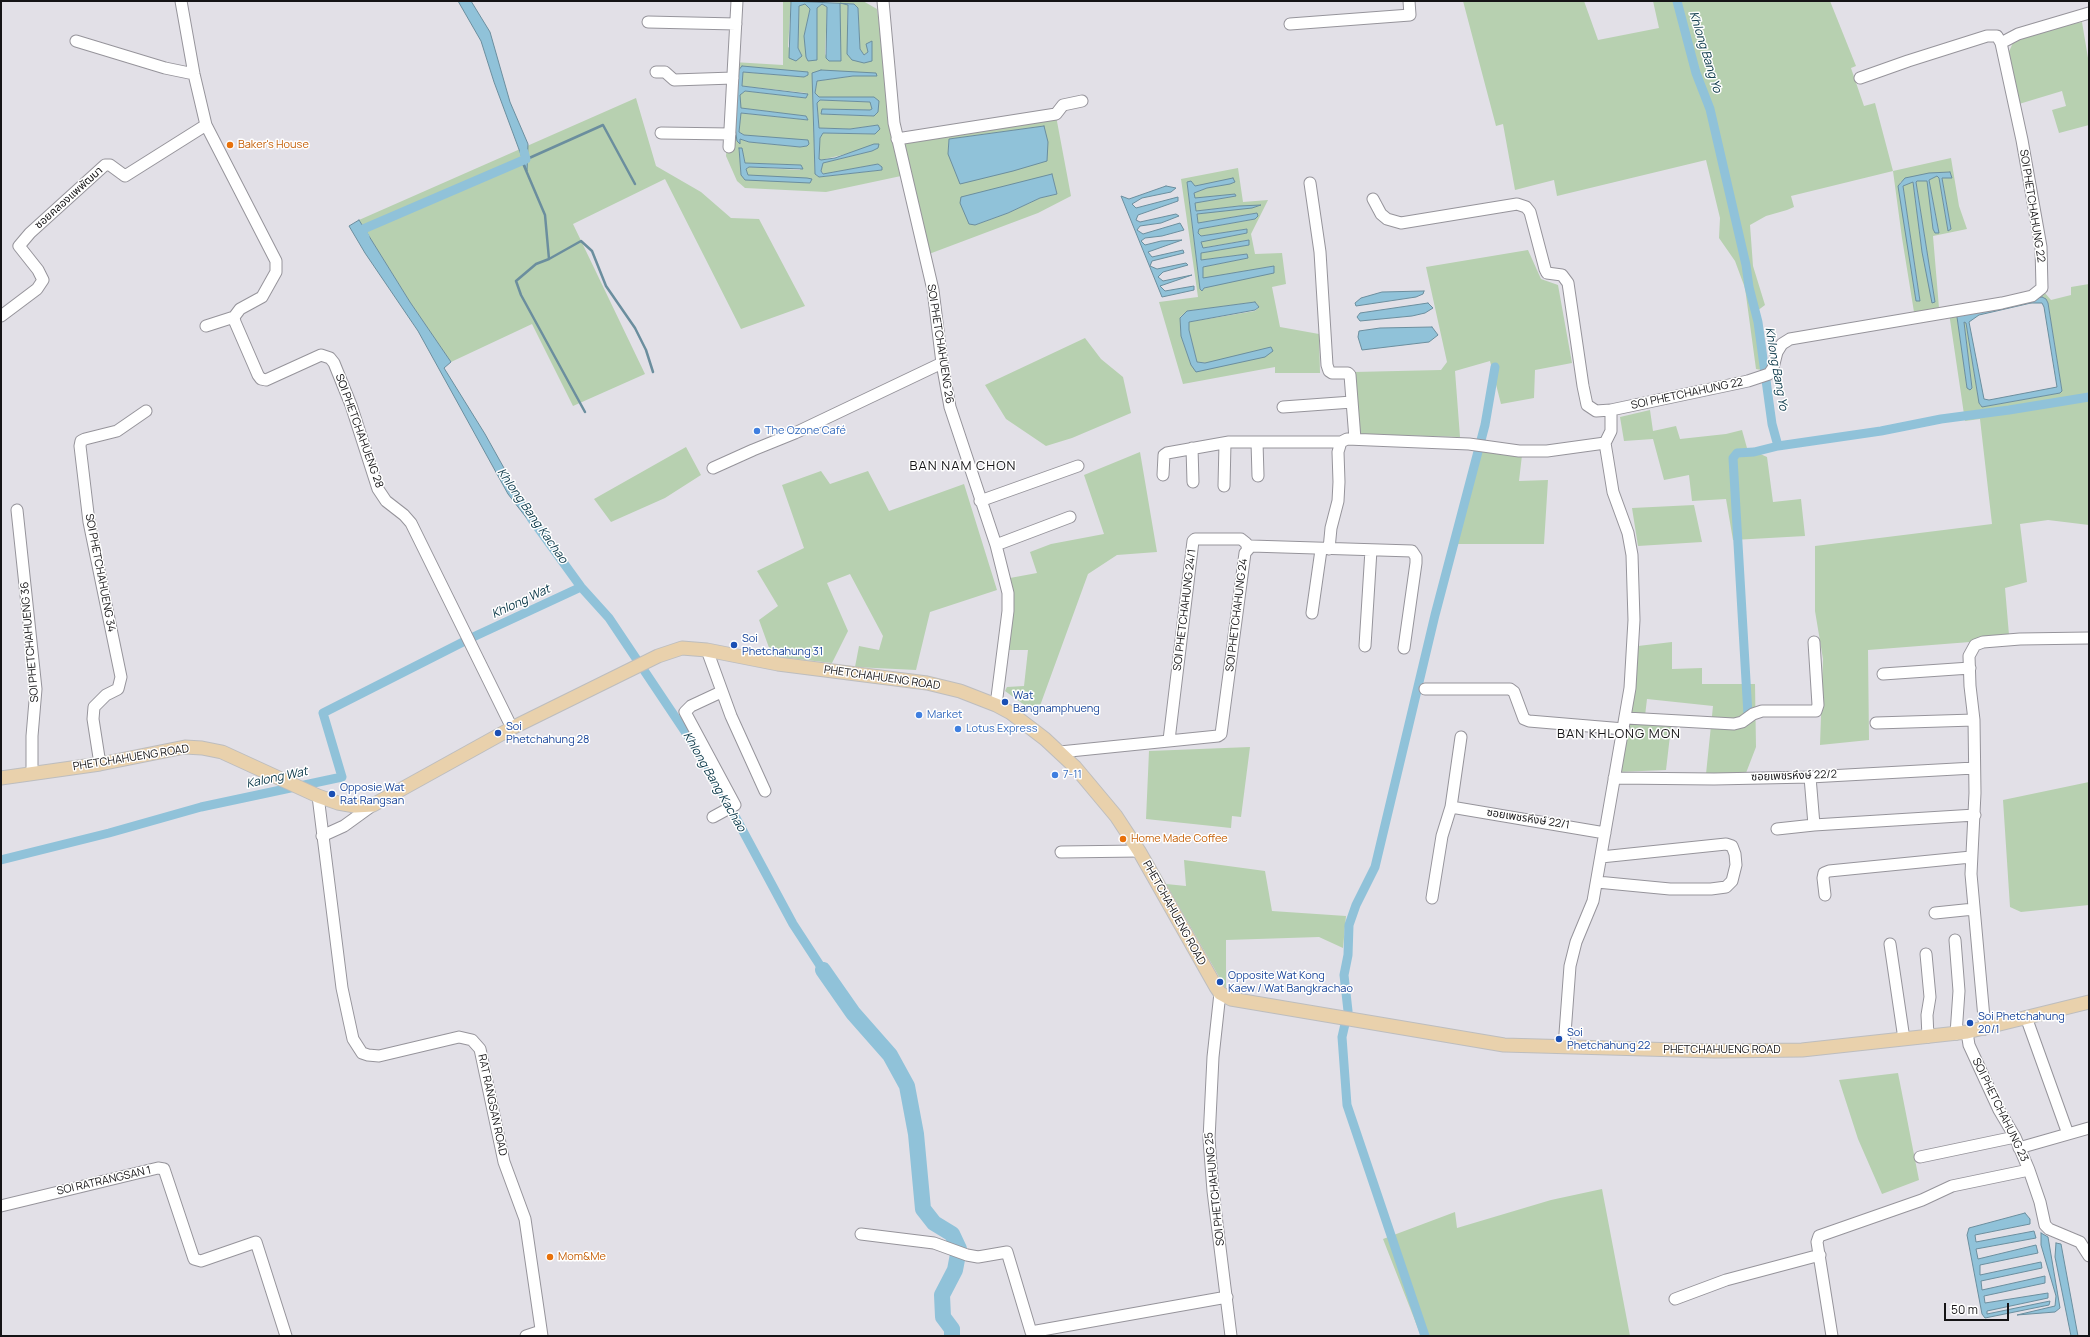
<!DOCTYPE html>
<html>
<head>
<meta charset="utf-8">
<style>
  body { margin:0 }
  #map { position:relative; width:2090px; height:1337px; overflow:hidden; background:#e2e0e7; font-family:Manrope,sans-serif }
  canvas { display:block }
  .frame { position:absolute; inset:0; border:2px solid #151416; pointer-events:none }
  .scale { position:absolute; left:1944px; top:1303px; width:65px; height:18px; box-sizing:border-box; border:2px solid #151416; border-top:0; padding-left:5px; font-size:12px; line-height:14px; white-space:nowrap; color:#151416; -webkit-text-stroke:3px #fff; paint-order:stroke }
</style>
</head>
<body>
<div id="map">
<canvas width="2090" height="1337"></canvas>
<div class="frame"></div>
<div class="scale">50 m</div>
</div>
<script>
const ctx = document.querySelector('canvas').getContext('2d');
ctx.lineJoin = 'round';
function paint(path, color) {
  ctx.fillStyle = color;
  ctx.fill(path, 'evenodd');
}
function poly(rows) {
  const path = new Path2D();
  for (const r of rows) {
    path.moveTo(r[0], r[1]);
    for (let i = 2; i < r.length; i += 2) path.lineTo(r[i], r[i + 1]);
  }
  return path;
}
function stroke(path, color, width, dash) {
  ctx.strokeStyle = color;
  ctx.lineWidth = width;
  ctx.lineCap = dash ? 'butt' : 'round';
  ctx.setLineDash(dash || []);
  ctx.stroke(path);
}
function drawText(font, color, halo, rows, align = 'center') {
  ctx.font = font + ' Manrope,"Noto Sans Thai",sans-serif';
  ctx.lineWidth = 3;
  ctx.setLineDash([]);
  ctx.textBaseline = 'middle';
  ctx.strokeStyle = halo;
  ctx.fillStyle = color;
  for (const [text, x, y, turn = 0] of rows) {
    ctx.save();
    ctx.translate(x, y);
    ctx.rotate((+turn || 0) * Math.PI / 180);
    ctx.textAlign = isNaN(turn) ? turn : align;
    if (halo) ctx.strokeText(text, 0, 0);
    ctx.fillText(text, 0, 0);
    ctx.restore();
  }
}
paint(poly([
  [783,1,794,1,791,1,788,47,802,56,798,48,799,5,805,4,810,9,804,37,817,19,817,8,822,4,827,7,825,54,829,61,841,61,839,3,848,5,847,24,864,63,868,52,864,55,860,49,858,8,854,4,817,1,863,1,877,9,901,176,826,192,745,188,737,181,726,156,733,62,783,65],
  [742,66,804,77,743,72,742,86,807,93,806,98,745,91,740,94,740,108,806,116,808,120,741,113,739,132,744,135,807,146,800,147,749,142,740,139,740,143,735,128],
  [812,73,877,76,853,76,817,81,815,94,819,97,874,97,874,116,821,114,823,109,870,110,872,109,871,102,820,100,817,103,819,128,850,129,878,125,875,134,823,133,820,138,819,159,821,160,850,153,872,151,823,163,821,171,824,174,878,164,882,170,819,177,815,174],
  [739,148,742,149,745,163,801,165,800,170,749,167,746,169,748,175,762,176,741,175],
  [1463,1,1584,1,1598,40,1659,28,1653,1,1830,1,1856,66,1851,68,1864,106,1875,103,1893,171,1951,158,1959,206,1967,229,1933,236,1939,308,1914,312,1902,238,1893,171,1791,196,1794,207,1787,210,1766,216,1750,225,1753,266,1765,305,1757,311,1767,371,1756,369,1745,288,1735,261,1719,238,1720,218,1706,160,1557,196,1554,180,1515,190,1503,124,1496,126],
  [1950,172,1952,178,1942,177,1951,229,1948,231,1939,178,1937,176,1929,180,1939,232,1933,229,1927,180,1917,181,1916,182,1935,302,1922,252,1913,181,1903,186,1920,300,1916,301,1900,182],
  [2082,22,2089,64,2089,125,2059,133,2052,110,2066,106,2062,91,2019,104,2008,54,2018,31,2058,27],
  [636,98,656,166,701,192,731,218,759,219,805,306,741,329,665,179,573,224,645,374,573,406,532,324,451,362,410,302,359,220],
  [1056,116,1071,196,1038,213,929,254,901,144],
  [1044,126,948,154,949,139],
  [1052,174,1057,194,1040,198,1008,213,975,225],
  [1238,168,1243,202,1268,200,1251,234,1255,254,1282,253,1286,284,1272,287,1280,327,1319,334,1320,373,1275,373,1275,367,1183,384,1159,302,1198,297,1181,179],
  [1234,182,1207,188,1194,193,1195,199,1235,194,1236,196,1194,203,1196,211,1239,206,1259,206,1197,214,1198,223,1256,213,1258,215,1255,219,1199,229,1198,233,1201,236,1247,229,1247,233,1201,241,1202,248,1248,240,1249,245,1200,253,1201,260,1247,254,1248,258,1203,267,1203,279,1273,266,1204,288,1202,291,1200,289,1187,183,1195,186],
  [1255,302,1259,307,1255,311,1189,322,1189,330,1197,362,1205,363,1191,365,1181,336,1180,317,1187,311],
  [1528,250,1541,279,1558,285,1572,363,1535,370,1534,398,1501,404,1490,361,1455,371,1460,437,1359,434,1354,372,1441,370,1447,362,1426,267],
  [2089,284,2089,525,2048,520,2020,524,2027,582,2005,588,2009,635,1970,642,1868,650,1869,740,1820,745,1823,659,1815,611,1815,546,1992,524,1980,419,1965,421,1948,306,2044,292,2051,300,2071,295,2071,287],
  [2042,297,2046,299,2048,303,2062,391,2060,393,1982,407,1979,403,1966,323,1964,321,1972,388,1967,387,1957,317,1960,314],
  [1085,338,1101,359,1123,377,1131,413,1072,438,1046,446,1006,419,985,385],
  [1650,410,1653,431,1676,426,1680,439,1726,434,1742,430,1747,448,1767,457,1773,502,1801,499,1805,536,1733,540,1726,499,1692,501,1689,475,1664,480,1653,439,1624,441,1620,417],
  [686,447,701,475,665,498,611,522,594,499],
  [1477,449,1522,455,1519,481,1548,480,1544,544,1455,544,1452,540],
  [1140,452,1157,552,1117,555,1088,574,1037,714,1005,691,1007,687,1024,686,1028,650,1009,650,1010,578,1037,573,1030,552,1051,544,1104,534,1084,475],
  [821,471,830,484,868,471,889,511,964,484,997,590,930,612,916,670,855,667,859,646,879,650,883,636,850,574,827,583,848,631,832,663,772,656,759,620,778,606,757,571,804,548,782,485],
  [1694,505,1702,542,1638,546,1632,508],
  [1672,642,1672,669,1702,668,1702,684,1755,684,1756,747,1746,773,1706,774,1713,706,1647,699,1645,716,1669,718,1671,727,1666,770,1618,772,1634,686,1638,646],
  [1250,747,1241,817,1232,816,1231,828,1146,819,1149,751],
  [2089,782,2089,905,2021,912,2010,907,2003,800],
  [1184,860,1265,871,1272,911,1346,916,1343,948,1319,937,1226,940,1226,989,1166,884,1186,886],
  [1898,1073,1919,1180,1882,1194,1858,1139,1839,1080],
  [1602,1189,1630,1336,1421,1336,1383,1239,1455,1212,1457,1228,1551,1200]
]), '#b7d0b0');
const water = poly([
  [458,1,471,1,490,32,510,102,528,144,527,171,494,82,481,41,458,1],
  [791,1,854,4,858,8,860,49,864,55,868,52,866,44,872,41,872,61,864,63,852,60,847,54,848,5,840,3,841,61,829,61,826,58,827,7,822,4,817,8,817,60,808,61,806,57,804,36,810,9,805,4,799,6,798,48,802,56,796,61,789,58,791,1],
  [742,66,808,72,808,75,804,77,743,72,742,86,808,94,806,98,745,91,740,95,741,108,806,116,808,120,741,113,739,132,744,135,808,140,809,144,807,146,800,147,749,142,740,139,740,144,737,141,735,128,737,72,742,66],
  [821,70,876,73,877,76,853,76,817,81,815,93,819,97,874,97,879,101,878,112,874,116,821,114,822,109,870,110,872,109,870,102,820,100,817,103,819,128,850,129,878,125,880,129,875,134,823,133,820,138,819,159,821,160,835,158,874,144,879,144,878,148,872,151,823,163,821,171,823,174,878,164,882,167,882,170,819,177,815,174,812,73,821,70],
  [1044,126,1048,142,1047,161,1013,171,960,184,948,154,949,139,1044,126],
  [739,148,742,148,745,163,801,165,803,169,749,167,746,169,748,175,807,178,812,179,810,183,745,180,741,175,739,148],
  [1950,172,1952,178,1942,178,1951,229,1948,231,1939,178,1937,176,1929,180,1939,233,1935,233,1933,229,1927,181,1917,181,1916,182,1935,302,1932,303,1922,252,1913,182,1903,186,1920,301,1916,301,1898,186,1905,178,1929,173,1950,172],
  [1052,174,1057,194,1040,198,1008,213,975,225,969,224,960,203,961,197,1052,174],
  [1233,178,1235,182,1230,184,1207,188,1194,193,1195,198,1235,194,1236,196,1195,203,1196,211,1239,206,1261,205,1252,208,1197,214,1198,223,1257,213,1258,216,1255,219,1199,229,1198,233,1201,236,1247,229,1247,233,1201,242,1203,248,1249,240,1249,245,1201,253,1201,260,1247,254,1248,258,1203,267,1203,278,1274,266,1274,273,1204,288,1202,291,1200,289,1187,182,1191,181,1195,186,1233,178],
  [1166,186,1176,188,1171,192,1142,198,1132,204,1136,208,1178,197,1178,201,1138,215,1136,220,1140,222,1176,214,1179,216,1161,223,1140,226,1137,230,1143,234,1180,223,1184,230,1162,236,1145,238,1141,241,1145,245,1161,241,1182,240,1148,252,1152,257,1183,250,1184,253,1152,261,1150,266,1157,269,1186,263,1188,265,1163,272,1158,277,1163,281,1192,275,1160,286,1165,291,1194,286,1194,290,1162,297,1121,196,1129,199,1166,186],
  [359,220,410,302,451,362,444,368,485,434,514,486,540,527,535,529,508,494,418,331,365,253,349,226,359,220],
  [1424,291,1423,294,1416,297,1356,306,1355,303,1361,298,1382,292,1424,291],
  [2042,297,2046,299,2048,303,2062,391,2060,393,1982,407,1979,403,1966,323,1964,322,1972,388,1970,390,1967,388,1957,317,1960,314,2042,297],
  [2031,303,2042,303,2044,307,2057,387,1989,400,1984,399,1969,322,1979,315,2031,303],
  [1255,302,1259,307,1255,310,1189,322,1189,330,1197,362,1205,363,1271,347,1273,351,1265,357,1196,372,1191,365,1181,336,1180,318,1187,311,1255,302],
  [1428,303,1433,308,1425,313,1412,316,1360,321,1357,317,1360,313,1428,303],
  [1432,327,1438,335,1429,342,1362,350,1358,337,1359,331,1380,328,1432,327],
  [2025,1213,2030,1219,2030,1224,1975,1235,1976,1242,2034,1231,2036,1238,1976,1249,1978,1259,2036,1245,2038,1253,1980,1265,1980,1275,2041,1262,2042,1268,1981,1281,1982,1290,2045,1276,2045,1283,1984,1296,1985,1303,2048,1293,2048,1298,1987,1311,1987,1314,2050,1301,2049,1305,1985,1318,1982,1314,1967,1235,1969,1228,2025,1213],
  [2041,1233,2048,1237,2060,1308,2055,1312,2017,1315,2055,1306,2056,1296,2041,1245,2041,1233],
  [2056,1243,2061,1244,2078,1336,2071,1336,2055,1257,2056,1243]
]);
paint(water, '#90c2d9');
stroke(water, '#6b8e9e', 1);
stroke(poly([
  [527,159,603,125,635,184],
  [522,161,545,215,549,259,536,264,516,281,521,295,585,412],
  [549,259,581,241,592,251,606,286,635,328,646,350,653,372]
]), '#6b8e9e', 2.5);
stroke(poly([
  [1677,1,1696,73,1710,109,1746,265,1749,287,1758,322,1772,424,1778,446],
  [365,237,361,230,526,159,524,152],
  [531,518,581,587,609,618,708,766,793,924,823,970],
  [471,638,581,587],
  [1748,715,1733,458,1737,453,1754,452,1778,446,1881,431,1941,419,2009,410,2089,397],
  [1,860,109,833,201,807,342,777,323,713,463,642],
  [1425,1336,1347,1105,1342,1037,1348,1011,1344,975,1348,955,1349,925,1356,905,1375,867,1435,615,1485,425,1495,367]
]), '#90c2d9', 9);
stroke(poly([
  [823,970,853,1013,890,1055,907,1086,916,1134,923,1209,934,1223,952,1234,959,1249,955,1270,942,1295,943,1317,952,1329,952,1336]
]), '#90c2d9', 16);
const minor = poly([
  [181,1,194,74,206,125,276,261,276,272,262,297,240,309,234,317,235,322,258,375,261,379,266,380,321,355,330,358,334,363,351,405,378,489,386,501,404,515,411,523,512,728],
  [883,1,894,123,933,290,942,363,950,407,996,545,1008,593,1008,611,996,705],
  [648,22,736,24],
  [1290,24,1410,15,1409,1],
  [76,41,165,68,194,74],
  [2001,43,2018,34,2089,13],
  [656,72,665,72,674,80,733,78],
  [661,133,730,134],
  [897,139,1056,114,1063,105,1082,101],
  [729,147,737,1],
  [1310,183,1320,252,1327,365,1329,371,1332,373,1348,373,1350,375,1355,439],
  [1373,199,1381,214,1387,219,1401,223,1517,204,1526,207,1530,212,1545,269,1547,273,1562,275,1568,283,1583,386,1587,405,1596,411,1611,410],
  [1,316,37,289,43,280,38,270,19,246,30,233,105,165,110,165,125,176,206,125],
  [206,326,234,317],
  [1283,407,1352,402],
  [1257,442,1258,476],
  [1192,448,1193,482],
  [713,468,753,450,795,433,942,363],
  [1163,475,1164,455,1167,453,1229,442,1341,442],
  [1224,486,1225,443],
  [980,501,1078,466],
  [17,510,36,689,32,736,32,774],
  [996,545,1070,517],
  [1329,549,1331,528,1338,501,1339,482,1338,452,1341,442,1347,439,1469,444,1519,451,1547,451,1605,443],
  [1312,613,1321,550],
  [1365,646,1371,550],
  [707,650,731,716,765,791],
  [1883,674,1970,668],
  [1425,689,1510,689,1514,692,1524,719,1529,721,1624,729],
  [1626,718,1734,724,1742,722,1753,714,1762,711,1816,711,1818,705,1814,642],
  [1876,723,1974,720],
  [1169,740,1193,541,1195,539,1241,539,1246,543,1248,549],
  [1060,752,1218,736,1221,734,1245,553,1251,546,1412,551,1416,557,1416,563,1404,648],
  [100,764,93,719,94,707,106,695,118,689,121,677,89,522,80,446,81,441,85,439,117,431,146,411],
  [1810,777,1814,825,1975,815],
  [1614,778,1714,779,1810,777,1974,768],
  [318,796,342,988,353,1039,362,1053,368,1055,379,1056,459,1037,472,1040,480,1049,504,1162,525,1219,542,1336],
  [1451,807,1605,833],
  [713,817,735,805,685,712,691,706,721,692],
  [1777,829,1814,825],
  [322,836,344,826,373,805],
  [1061,852,1139,851],
  [1597,882,1670,889,1711,889,1726,887,1732,881,1736,865,1735,854,1732,846,1726,844,1601,857],
  [1825,895,1823,878,1824,873,1829,871,1971,857],
  [1432,898,1442,836,1451,807,1461,737],
  [1935,913,1974,909],
  [1955,940,1959,991,1956,1034],
  [1890,944,1904,1039],
  [1926,954,1930,997,1927,1015,1928,1037],
  [1220,993,1213,1057,1209,1139,1213,1191,1231,1336],
  [2026,1017,2068,1134],
  [1985,1029,1971,874,1975,793,1974,720,1970,686,1969,656,1975,645,1983,642,2020,639,2089,638],
  [1967,1032,1969,1045,1999,1110,2015,1137,2029,1170,2040,1202,2045,1225,2049,1229,2080,1242,2089,1256],
  [1564,1047,1570,966,1576,942,1593,901,1630,688,1634,620,1632,555,1628,533,1613,492,1607,455,1605,443,1611,431,1611,410,1748,381,1769,374,1773,368,1777,352,1782,344,1790,339,2002,303,2032,296,2042,288,2041,247,2022,140,2001,43,1997,36,1987,36,1908,61,1860,78],
  [2019,1148,2089,1128],
  [1920,1157,2015,1137],
  [1,1206,158,1168,164,1169,194,1259,201,1261,256,1242,286,1336],
  [861,1234,934,1243,967,1255,978,1257,1007,1252,1031,1332,1227,1297],
  [1675,1299,1726,1280,1820,1255],
  [526,1336,541,1331],
  [1832,1336,1817,1242,1819,1236,1922,1200,1952,1186,2029,1170]
]);
const major = poly([
  [1,778,100,764,185,747,202,748,222,752,318,796,338,803,355,806,373,805,512,728,658,656,682,648,707,650,778,664,927,683,960,691,996,705,1011,713,1045,739,1075,767,1116,816,1139,851,1216,987,1220,993,1231,999,1504,1045,1715,1051,1802,1050,1967,1032,2089,1002]
]);
stroke(minor, '#96949b', 13);
stroke(major, '#bdbdbe', 15);
stroke(minor, '#fff', 11);
stroke(major, '#e9d1ac', 13);
for (const [x, y, r, color] of [
  [230,145,4,"#e8710a"],
  [757,431,4,"#3f7fe0"],
  [734,645,4,"#1a4fb4"],
  [1005,702,4,"#1a4fb4"],
  [919,715,4,"#3f7fe0"],
  [958,729,4,"#3f7fe0"],
  [498,733,4,"#1a4fb4"],
  [1055,775,4,"#3f7fe0"],
  [332,794,4,"#1a4fb4"],
  [1123,839,4,"#e8710a"],
  [1220,982,4,"#1a4fb4"],
  [1970,1023,4,"#1a4fb4"],
  [1559,1039,4,"#1a4fb4"],
  [550,1257,4,"#e8710a"]
]) {
  const dot = new Path2D();
  dot.arc(x, y, r, 0, 2 * Math.PI);
  ctx.fillStyle = color;
  ctx.fill(dot);
  stroke(dot, '#fff', 1.5);
}
drawText('11px', '#c56008', '#fff', [
  ["Baker's House",238,145],
  ["Home Made Coffee",1131,839],
  ["Mom&Me",558,1257]
], 'left');
drawText('11px', '#151416', '#fff', [
  ["ซอยคลองแพพัฒนา",69,198,-42],
  ["SOI PHETCHAHUNG 22",2032,206,81],
  ["SOI PHETCHAHUENG 26",940,344,81],
  ["SOI PHETCHAHUNG 22",1687,394,-12],
  ["SOI PHETCHAHUENG 28",359,431,70],
  ["SOI PHETCHAHUENG 34",100,573,79],
  ["SOI PHETCHAHUNG 24/1",1185,610,-83],
  ["SOI PHETCHAHUNG 24",1237,615,-83],
  ["SOI PHETCHAHUENG 36",30,642,-95],
  ["PHETCHAHUENG ROAD",882,678,8],
  ["PHETCHAHUENG ROAD",131,758,-9],
  ["ซอยเพชรหึงษ์ 22/2",1794,776,-2],
  ["ซอยเพชรหึงษ์ 22/1",1528,819,9],
  ["PHETCHAHUENG ROAD",1174,913,61],
  ["PHETCHAHUENG ROAD",1722,1050],
  ["RAT RANGSAN ROAD",492,1105,78],
  ["SOI PHETCHAHUNG 23",2000,1110,64],
  ["SOI RATRANGSAN 1",104,1181,-13],
  ["SOI PHETCHAHUNG 25",1215,1189,-96]
]);
drawText('11px', '#366cbe', '#fff', [
  ["The Ozone Café",765,431],
  ["Market",927,715],
  ["Lotus Express",966,729],
  ["7-11",1063,775]
], 'left');
drawText('11px', '#164399', '#fff', [
  ["Soi",742,639],
  ["Phetchahung 31",742,652],
  ["Wat",1013,696],
  ["Bangnamphueng",1013,709],
  ["Soi",506,727],
  ["Phetchahung 28",506,740],
  ["Opposie Wat",340,788],
  ["Rat Rangsan",340,801],
  ["Opposite Wat Kong",1228,976],
  ["Kaew / Wat Bangkrachao",1228,989],
  ["Soi Phetchahung",1978,1017],
  ["20/1",1978,1030],
  ["Soi",1567,1033],
  ["Phetchahung 22",1567,1046]
], 'left');
drawText('italic 12px', '#073546', '#fff', [
  ["Khlong Bang Yo",1705,52,73],
  ["Khlong Bang Yo",1776,369,80],
  ["Khlong Bang Kachao",532,516,55],
  ["Khlong Wat",521,602,-25],
  ["Kalong Wat",277,778,-12],
  ["Khlong Bang Kachao",714,782,60]
]);
ctx.letterSpacing = '1px';
drawText('13px', '#151416', '#fff', [
  ["BAN NAM CHON",963,466],
  ["BAN KHLONG MON",1619,734]
]);
ctx.letterSpacing = '0px';
</script>
</body>
</html>
